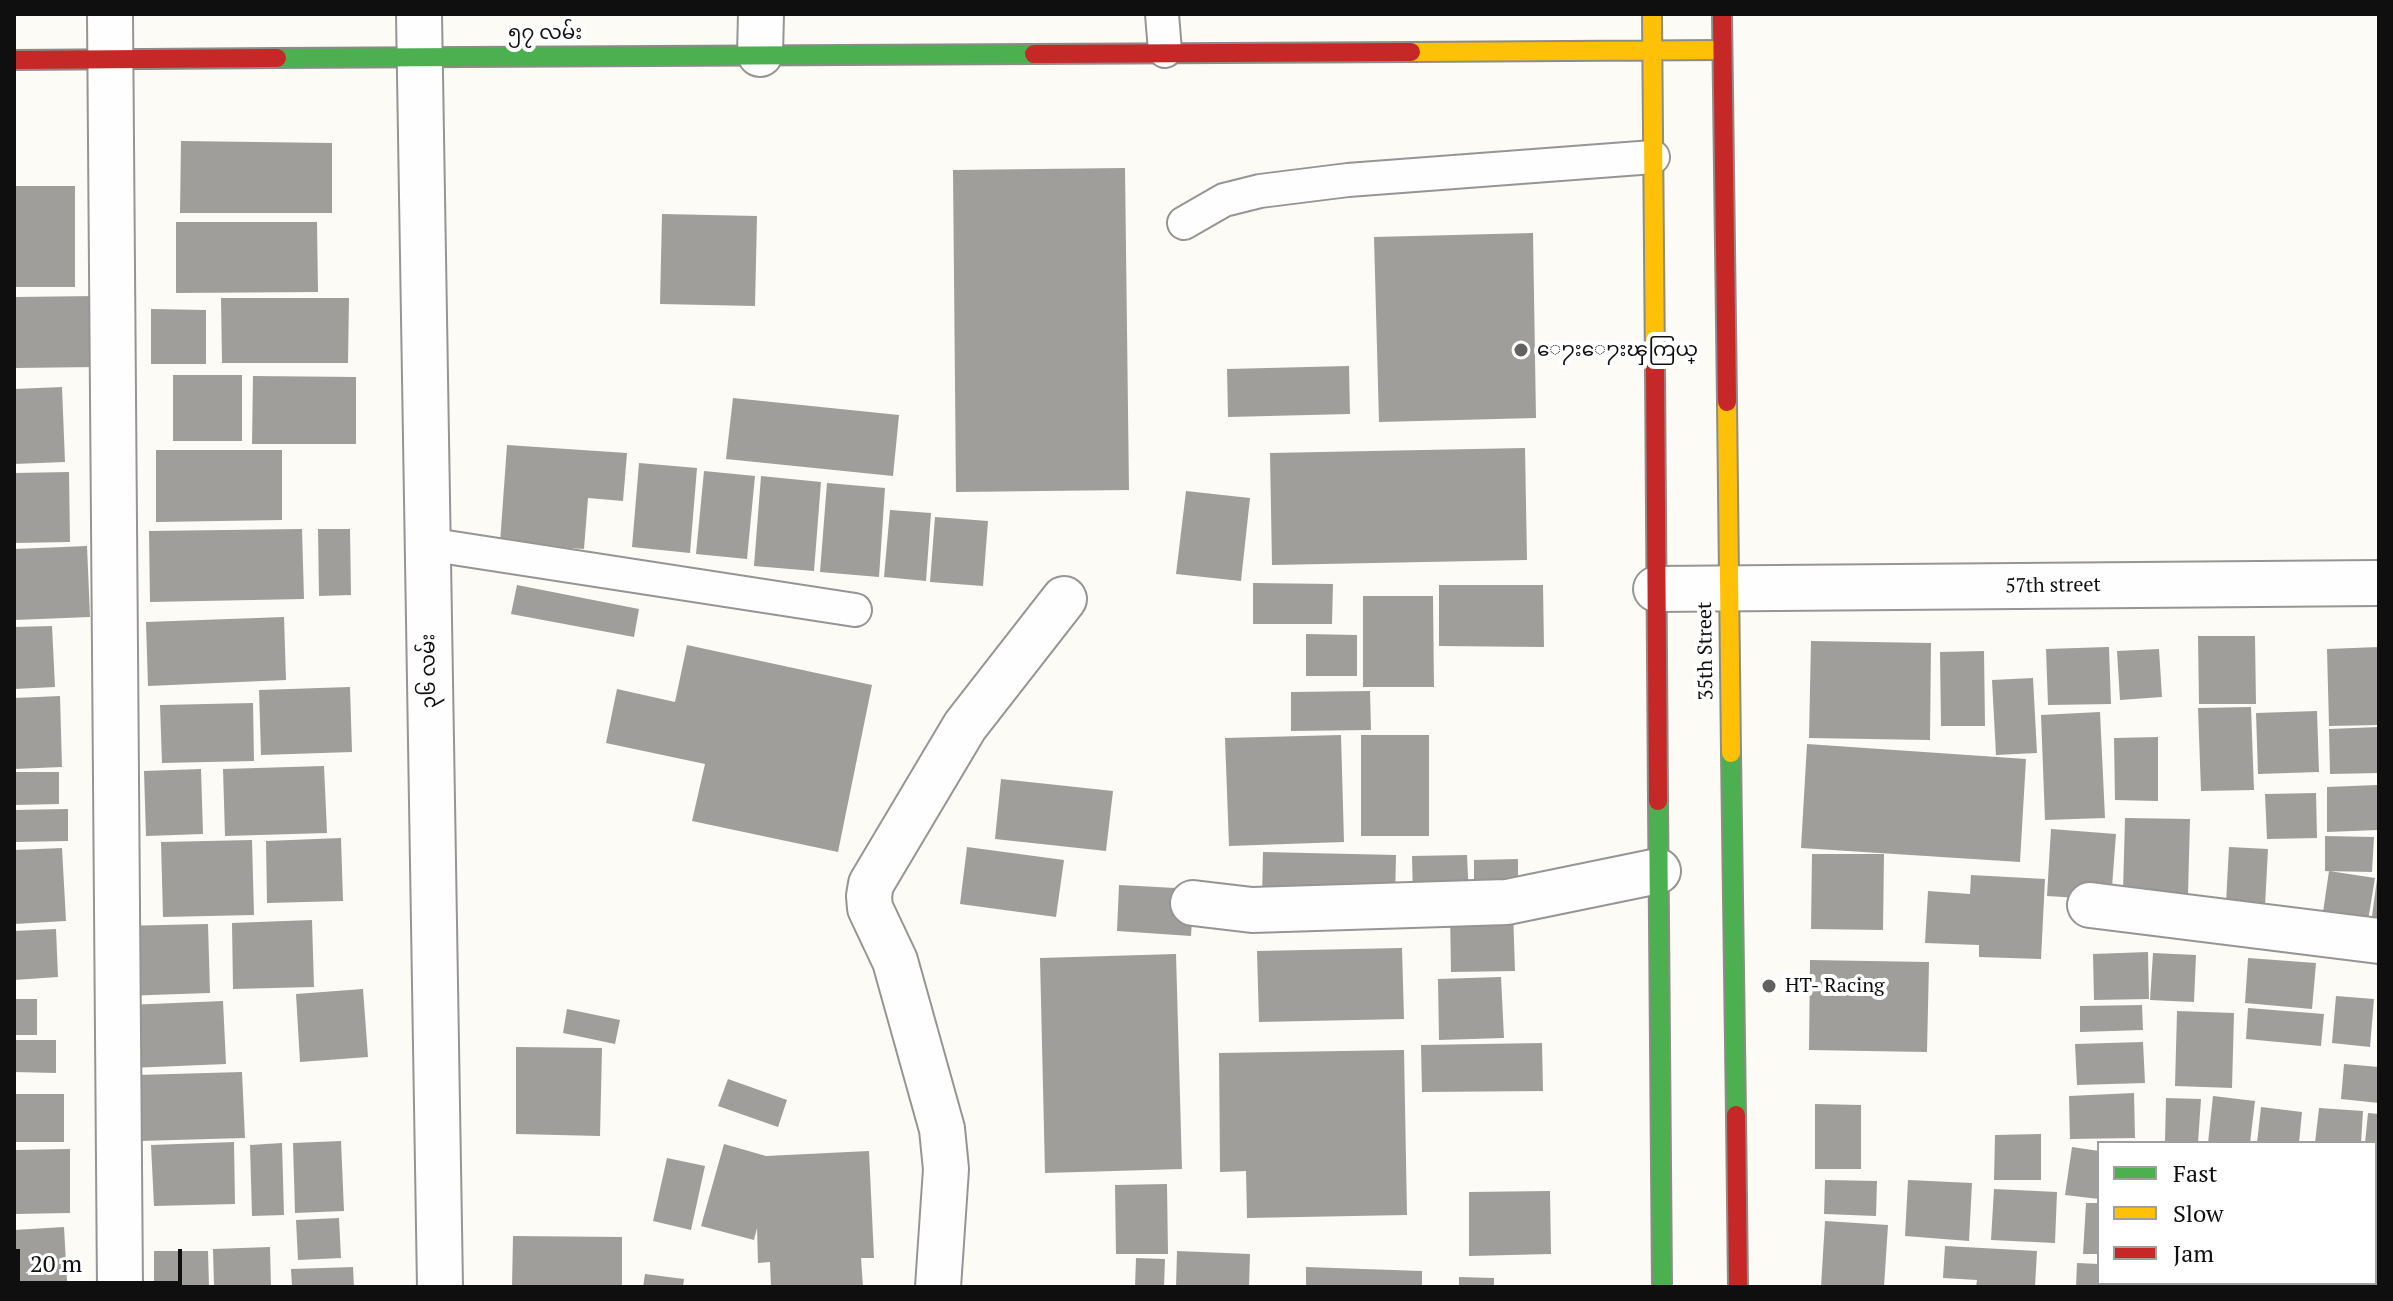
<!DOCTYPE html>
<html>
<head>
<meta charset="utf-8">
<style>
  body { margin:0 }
  #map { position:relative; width:2393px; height:1301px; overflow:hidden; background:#fcfbf5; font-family:"PT Serif",serif }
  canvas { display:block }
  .frame { position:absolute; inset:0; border:16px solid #0f0f0f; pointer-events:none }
  .legend { position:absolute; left:2097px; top:1141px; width:280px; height:144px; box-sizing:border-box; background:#fff; border:2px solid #9f9f9f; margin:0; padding:10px 14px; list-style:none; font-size:24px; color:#0f0f0f }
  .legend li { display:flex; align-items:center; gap:16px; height:40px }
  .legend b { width:40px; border:2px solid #9f9f9f }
  .scale { position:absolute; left:16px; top:1249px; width:166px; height:36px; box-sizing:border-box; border:4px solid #0f0f0f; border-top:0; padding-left:10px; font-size:24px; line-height:28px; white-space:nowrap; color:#0f0f0f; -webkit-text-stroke:6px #fff; paint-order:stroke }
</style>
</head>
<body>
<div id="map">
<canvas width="2393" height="1301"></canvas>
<div class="frame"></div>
<ul class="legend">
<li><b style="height:10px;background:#4caf50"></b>Fast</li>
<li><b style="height:10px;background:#ffc107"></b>Slow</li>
<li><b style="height:10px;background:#c62828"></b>Jam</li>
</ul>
<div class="scale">20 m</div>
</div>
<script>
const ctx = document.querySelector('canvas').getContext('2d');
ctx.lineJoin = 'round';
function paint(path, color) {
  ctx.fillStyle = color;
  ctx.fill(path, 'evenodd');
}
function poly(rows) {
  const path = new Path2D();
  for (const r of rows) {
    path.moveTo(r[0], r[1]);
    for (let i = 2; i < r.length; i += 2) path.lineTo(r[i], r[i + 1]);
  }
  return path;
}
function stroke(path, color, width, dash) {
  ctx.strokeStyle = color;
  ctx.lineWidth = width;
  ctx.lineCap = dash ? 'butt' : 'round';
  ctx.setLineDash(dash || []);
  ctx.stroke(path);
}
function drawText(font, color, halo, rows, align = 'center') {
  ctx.font = font + ' "PT Serif","Noto Sans Myanmar",serif';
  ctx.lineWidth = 8;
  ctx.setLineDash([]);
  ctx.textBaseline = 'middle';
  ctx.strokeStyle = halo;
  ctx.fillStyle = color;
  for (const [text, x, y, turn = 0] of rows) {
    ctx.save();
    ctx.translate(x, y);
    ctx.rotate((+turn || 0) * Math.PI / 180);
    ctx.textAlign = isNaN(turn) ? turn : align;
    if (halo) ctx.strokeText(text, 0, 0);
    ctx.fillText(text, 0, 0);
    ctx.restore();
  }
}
paint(poly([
  [181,141,332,143,332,213,180,213],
  [1125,168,1129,490,956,492,953,170],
  [14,186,75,186,75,287,14,287],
  [662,214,757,216,755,306,660,304],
  [176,222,317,222,318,292,176,293],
  [1533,233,1536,418,1379,422,1374,237],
  [96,296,97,367,14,368,14,297],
  [221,298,349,298,348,363,222,363],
  [151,309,206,310,206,364,151,364],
  [1349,366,1350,414,1228,417,1227,369],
  [173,375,242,375,242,441,173,441],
  [253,376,356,377,356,444,252,444],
  [62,387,65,462,14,464,14,389],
  [733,398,899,415,893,476,726,459],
  [507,445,627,453,623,501,588,498,584,549,500,543],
  [1525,448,1527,560,1272,565,1270,453],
  [156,450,282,450,282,520,156,522],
  [639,463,697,468,690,553,632,547],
  [704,471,755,476,747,559,696,554],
  [69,472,70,542,14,543,14,473],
  [761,476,821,482,814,571,754,566],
  [827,483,885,488,879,577,820,572],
  [1186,491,1250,498,1241,581,1176,574],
  [890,510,931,513,926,581,884,577],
  [935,517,988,521,983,586,930,582],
  [302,529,304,599,150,602,149,531],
  [318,529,350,529,351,595,319,596],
  [87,546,90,617,14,620,14,549],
  [1253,583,1333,584,1332,624,1253,624],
  [517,585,639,609,634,637,511,614],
  [1439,585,1543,585,1544,647,1439,646],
  [1363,596,1433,596,1434,687,1363,687],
  [284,617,286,680,148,686,146,622],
  [52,626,55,687,14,689,14,627],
  [1306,634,1357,635,1357,676,1306,676],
  [2198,636,2255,636,2256,704,2199,704],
  [1811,641,1931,643,1930,740,1809,738],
  [687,645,872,685,838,852,692,821,705,764,606,743,617,689,675,702],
  [2109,647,2111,704,2048,705,2046,649],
  [2379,647,2379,725,2329,726,2327,649],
  [2159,649,2162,697,2120,700,2117,651],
  [1984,651,1985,726,1941,726,1940,652],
  [2033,678,2037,753,1996,755,1992,680],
  [350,687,352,752,261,755,259,690],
  [1370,691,1371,730,1291,731,1291,692],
  [60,696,62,767,14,769,14,698],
  [253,703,254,761,162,763,160,705],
  [2251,707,2254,790,2201,791,2198,708],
  [2317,711,2319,772,2258,774,2256,713],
  [2100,712,2105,818,2045,820,2041,715],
  [2379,727,2379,773,2330,774,2329,729],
  [1341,735,1344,842,1229,846,1225,738],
  [1361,735,1429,735,1429,836,1361,836],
  [2158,737,2158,801,2115,800,2114,738],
  [1807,744,2026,759,2020,862,1801,848],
  [324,766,327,833,225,836,223,769],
  [201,769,203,834,146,836,144,771],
  [14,772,59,772,59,804,14,805],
  [1001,779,1113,791,1106,851,995,839],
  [2377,785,2378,830,2327,832,2327,787],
  [2316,793,2317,838,2267,839,2265,794],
  [68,809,68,841,14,842,14,810],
  [2125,818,2190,819,2188,894,2123,892],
  [2051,829,2116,834,2111,900,2047,896],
  [2325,836,2374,837,2372,872,2325,871],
  [341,838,343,901,267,903,266,841],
  [252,840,254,915,163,917,161,842],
  [967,847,1064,860,1056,917,960,904],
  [2229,847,2268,849,2265,906,2226,903],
  [62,848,66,921,14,924,14,850],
  [1263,852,1396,855,1395,902,1262,899],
  [1812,854,1884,854,1883,930,1811,929],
  [1467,855,1469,898,1413,899,1412,856],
  [1518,859,1518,879,1474,879,1474,860],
  [2329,871,2375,878,2366,933,2321,926],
  [1971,875,2045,879,2041,959,1979,957,1979,945,1925,943,1928,891,1970,894],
  [2377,879,2379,879,2379,932,2370,931],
  [1119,885,1194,889,1191,936,1117,931],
  [1513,910,1515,971,1451,972,1450,911],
  [312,920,314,987,233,989,232,923],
  [208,924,210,993,121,996,119,926],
  [56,929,58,977,14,980,14,931],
  [1402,948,1404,1019,1259,1022,1257,951],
  [2148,952,2149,999,2094,1000,2093,954],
  [2153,953,2196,955,2194,1002,2150,1000],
  [1176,954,1182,1169,1045,1173,1040,958],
  [2248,958,2316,963,2312,1009,2245,1003],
  [1810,960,1929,962,1927,1052,1809,1050],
  [1501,977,1504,1038,1439,1040,1438,979],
  [363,989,368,1057,300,1062,296,994],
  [2336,996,2374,999,2370,1047,2332,1043],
  [14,999,37,999,37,1035,14,1035],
  [223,1001,226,1064,130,1068,127,1005],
  [2142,1005,2143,1030,2080,1032,2080,1006],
  [2248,1008,2324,1014,2321,1046,2246,1039],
  [567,1009,620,1020,615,1044,563,1033],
  [2177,1011,2234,1013,2232,1088,2175,1086],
  [14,1040,56,1040,56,1073,14,1072],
  [2143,1042,2145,1083,2077,1085,2075,1044],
  [1542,1043,1543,1091,1422,1092,1421,1045],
  [516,1047,602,1048,600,1136,516,1134],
  [1404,1050,1407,1215,1247,1218,1246,1171,1220,1172,1219,1053],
  [2344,1064,2379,1067,2379,1103,2341,1099],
  [242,1072,245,1138,139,1141,137,1075],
  [728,1079,787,1100,778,1127,718,1106],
  [2134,1093,2135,1138,2070,1139,2069,1096],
  [14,1094,64,1094,64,1142,14,1142],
  [2213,1096,2255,1101,2250,1143,2208,1143],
  [2166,1098,2201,1099,2198,1143,2165,1141],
  [1815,1104,1861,1105,1861,1169,1815,1169],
  [2261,1107,2302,1112,2299,1143,2257,1143],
  [2319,1108,2363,1111,2361,1143,2315,1143],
  [2368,1113,2379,1114,2379,1165,2375,1165,2375,1143,2365,1143],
  [2041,1134,2041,1180,1994,1180,1995,1135],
  [341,1141,344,1211,295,1213,293,1143],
  [234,1142,235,1204,154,1206,151,1145],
  [282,1143,284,1215,252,1216,250,1145],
  [724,1144,766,1156,869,1151,874,1258,861,1258,863,1287,771,1287,770,1262,758,1263,757,1228,754,1240,701,1226],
  [2072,1147,2099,1151,2099,1199,2065,1195],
  [70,1149,70,1213,14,1214,14,1150],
  [667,1158,705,1166,691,1230,653,1221],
  [1825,1180,1877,1181,1876,1216,1824,1214],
  [1908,1180,1972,1183,1969,1241,1905,1236],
  [1167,1184,1168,1254,1116,1254,1115,1185],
  [1994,1189,2057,1192,2055,1243,1991,1240],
  [1550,1191,1551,1254,1469,1256,1469,1192],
  [2086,1203,2099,1203,2099,1254,2083,1254],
  [339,1218,341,1258,298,1260,296,1220],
  [1825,1221,1888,1225,1884,1287,1821,1287],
  [64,1227,67,1281,14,1284,14,1230],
  [513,1236,622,1237,622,1287,512,1287],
  [1945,1246,2037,1251,2035,1287,1976,1287,1977,1280,1943,1278],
  [270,1247,271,1287,214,1287,213,1249],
  [154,1251,208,1251,209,1287,154,1287],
  [1177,1251,1250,1254,1249,1287,1176,1287],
  [1136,1258,1165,1259,1164,1287,1135,1287],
  [2077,1263,2099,1264,2099,1283,2143,1283,2143,1287,2076,1287],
  [353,1267,354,1287,292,1287,291,1269],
  [1306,1267,1422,1271,1422,1287,1306,1287],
  [645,1274,684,1279,683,1287,643,1287],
  [1459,1277,1494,1278,1494,1287,1459,1287],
  [2160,1283,2209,1283,2209,1287,2160,1287]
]), '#a09e9a');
const lane = poly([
  [1162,14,1165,51],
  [1184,223,1224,200,1260,191,1348,180,1653,157],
  [427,544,855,610]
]);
const street = poly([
  [110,14,120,1287],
  [419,14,440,1287],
  [760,54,761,14],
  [1656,589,2379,583],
  [1193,903,1252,910,1507,902,1658,871],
  [2090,905,2379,941],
  [2375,1175,2379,1175],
  [938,1287,946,1169,942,1129,895,961,870,908,869,896,871,884,965,726,1064,599]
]);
const fast = poly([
  [277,58,1034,54],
  [1731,753,1736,1115],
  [1658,801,1662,1287]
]);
const slow = poly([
  [1652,14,1655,368],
  [1411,52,1722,50],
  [1727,402,1731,753]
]);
const jam = poly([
  [1722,14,1727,402],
  [1034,54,1411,52],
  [14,60,277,58],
  [1655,368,1658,801],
  [1736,1115,1738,1287]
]);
stroke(lane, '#969593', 36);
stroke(street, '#969593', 48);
stroke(fast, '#8c8c89', 22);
stroke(slow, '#8c8c89', 22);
stroke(jam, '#8c8c89', 22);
stroke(lane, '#fffefe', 32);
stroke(street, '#fffefe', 44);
stroke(fast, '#4caf50', 18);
stroke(slow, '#ffc107', 18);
stroke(jam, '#c62828', 18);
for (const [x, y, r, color] of [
  [1521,350,8,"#626260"],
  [1769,986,8,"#626260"]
]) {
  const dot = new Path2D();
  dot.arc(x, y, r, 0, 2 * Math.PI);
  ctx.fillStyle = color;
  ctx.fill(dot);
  stroke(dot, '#fff', 3);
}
drawText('20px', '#0f0f0f', '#fff', [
  ["၅၇ လမ်း",545,33],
  ["57th street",2053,586,-1],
  ["35th Street",1706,651,-91],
  ["၃၆ လမ်း",429,671,-91]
]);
drawText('20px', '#0f0f0f', '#fff', [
  ["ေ႒းေ႒းၾကြယ္",1537,350],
  ["HT- Racing",1785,986]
], 'left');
</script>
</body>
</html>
